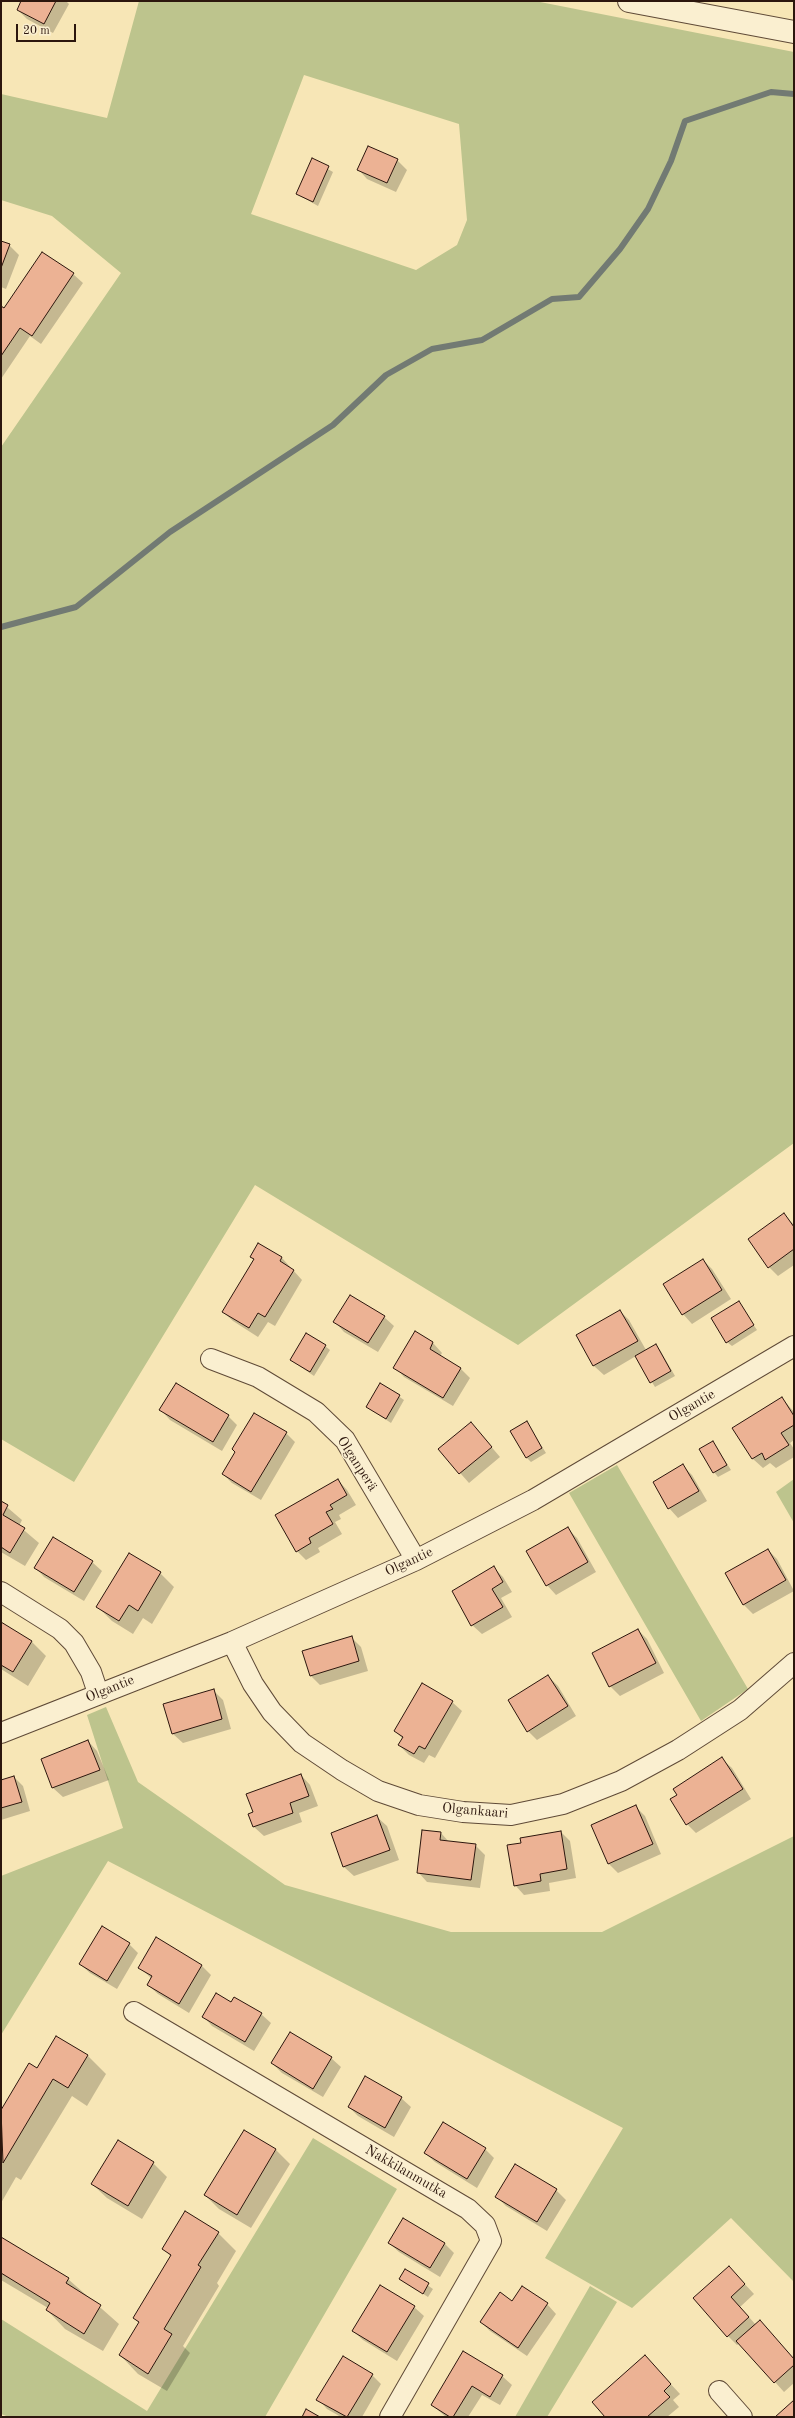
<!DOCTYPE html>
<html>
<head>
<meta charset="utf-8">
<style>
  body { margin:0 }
  #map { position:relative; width:795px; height:2418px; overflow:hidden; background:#f7e6b6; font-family:"Old Standard TT",serif }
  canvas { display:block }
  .frame { position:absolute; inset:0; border:2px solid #2c160d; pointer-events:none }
  .scale { position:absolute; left:16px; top:24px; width:60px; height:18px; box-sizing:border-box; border:2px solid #2c160d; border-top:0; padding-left:5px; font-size:12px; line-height:14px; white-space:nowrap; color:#2c160d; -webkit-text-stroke:3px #faefd0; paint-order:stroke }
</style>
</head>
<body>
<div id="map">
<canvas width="795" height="2418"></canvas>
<div class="frame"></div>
<div class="scale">20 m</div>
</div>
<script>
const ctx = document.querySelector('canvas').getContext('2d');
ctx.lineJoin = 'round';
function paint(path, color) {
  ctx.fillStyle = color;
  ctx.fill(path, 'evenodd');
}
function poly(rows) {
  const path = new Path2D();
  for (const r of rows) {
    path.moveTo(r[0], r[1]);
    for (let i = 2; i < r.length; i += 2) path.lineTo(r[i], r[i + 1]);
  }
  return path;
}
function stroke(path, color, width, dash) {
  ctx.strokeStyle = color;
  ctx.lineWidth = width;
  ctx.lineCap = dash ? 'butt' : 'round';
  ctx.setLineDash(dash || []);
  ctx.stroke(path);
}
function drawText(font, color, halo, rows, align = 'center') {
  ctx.font = font + ' "Old Standard TT",serif';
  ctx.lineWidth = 3;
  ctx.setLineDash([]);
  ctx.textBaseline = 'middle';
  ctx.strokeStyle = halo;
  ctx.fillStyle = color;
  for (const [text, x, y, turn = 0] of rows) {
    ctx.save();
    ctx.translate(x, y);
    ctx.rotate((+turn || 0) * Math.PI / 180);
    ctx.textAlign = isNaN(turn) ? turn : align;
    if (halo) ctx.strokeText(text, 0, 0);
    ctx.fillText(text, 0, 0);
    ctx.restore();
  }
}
paint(poly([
  [139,1,535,1,794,52,794,1143,518,1345,255,1185,74,1482,1,1439,1,447,121,273,52,216,1,200,1,94,107,118],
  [304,75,459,124,467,220,457,245,416,270,251,214],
  [617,1465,748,1689,701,1721,569,1493],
  [794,1479,794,1523,776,1492],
  [106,1707,138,1782,285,1885,451,1932,602,1932,794,1836,794,2282,731,2218,632,2308,545,2258,623,2128,108,1861,1,2035,1,1876,123,1828,87,1715],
  [313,2138,397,2189,265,2417,9,2417,1,2414,1,2319,147,2411],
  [590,2286,617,2302,547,2417,515,2417]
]), '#bdc48d');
paint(poly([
  [23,1,66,1,69,4,53,33,27,19,18,10],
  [312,160,333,172,318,206,297,194],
  [397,160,407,170,396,192,367,179,358,169],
  [1,242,9,245,19,255,6,289,1,287],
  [73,274,83,283,41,344,30,336,1,379,1,307,5,309],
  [784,1214,794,1225,794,1265,778,1276,769,1267],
  [259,1244,282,1258,302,1280,275,1326,268,1322,258,1337,233,1321,223,1312,254,1260,251,1257],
  [703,1260,712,1269,731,1299,692,1324,683,1314,664,1284],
  [350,1296,384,1317,394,1326,378,1352,344,1332,335,1322],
  [738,1302,757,1330,732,1346,727,1342],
  [620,1311,629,1320,646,1350,655,1345,660,1350,675,1376,655,1387,636,1356,604,1375,594,1366,577,1335],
  [416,1333,433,1343,442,1353,440,1356,460,1368,470,1378,453,1406,404,1377,395,1367],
  [325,1346,330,1350,314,1376,291,1360],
  [381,1384,404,1400,391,1423,367,1407],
  [782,1398,794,1412,794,1440,790,1443,794,1449,794,1457,776,1468,770,1463,763,1468,753,1459,734,1428],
  [161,1410,228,1416,237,1425,222,1451,170,1420],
  [471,1423,500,1457,469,1483,439,1449],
  [527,1423,546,1453,531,1462,526,1457],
  [286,1433,295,1442,261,1500,232,1483,223,1474],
  [713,1442,731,1470,718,1477,714,1472],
  [683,1466,692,1475,707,1501,678,1518,669,1508],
  [338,1480,347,1490,356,1505,339,1515,341,1519,335,1522,342,1534,318,1548,320,1552,306,1560,297,1551],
  [1,1502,22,1520,19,1526,39,1543,25,1566,1,1552],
  [568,1529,577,1538,596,1572,556,1595,547,1585],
  [768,1550,777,1559,794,1591,753,1614,744,1605,726,1574],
  [129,1555,160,1573,174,1587,152,1624,143,1618,133,1634,112,1621,98,1607],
  [92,1562,102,1571,84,1601,44,1577,35,1567],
  [494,1568,503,1577,512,1592,501,1598,512,1617,482,1634,472,1625],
  [1,1623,32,1642,46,1656,28,1686,1,1669],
  [638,1630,647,1639,664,1673,620,1696,610,1686],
  [351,1637,361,1647,368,1671,320,1685,311,1676],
  [548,1676,558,1686,576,1716,537,1740,528,1731],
  [213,1690,223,1700,231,1729,183,1743,173,1734],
  [452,1702,462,1711,435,1758,429,1755,424,1763,409,1755,399,1745,403,1739,395,1731],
  [88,1741,97,1751,109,1780,63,1797,53,1788,42,1759],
  [722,1759,732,1768,751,1799,696,1833,687,1824],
  [301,1775,310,1785,318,1806,299,1813,302,1822,264,1836,254,1827,250,1814],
  [14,1777,23,1786,30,1811,1,1820,1,1781],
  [636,1807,645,1816,661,1854,618,1873,608,1863],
  [377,1817,387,1826,399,1860,354,1876,344,1867,332,1833],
  [561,1832,570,1841,576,1878,549,1883,550,1891,524,1895,515,1885,522,1844],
  [441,1833,449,1842,475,1845,485,1855,480,1888,427,1882,418,1872],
  [156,1938,202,1966,211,1975,189,2013,158,1994,148,1985,152,1979,139,1967],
  [129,1944,138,1953,117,1989,90,1973,80,1964],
  [234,1998,261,2014,271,2023,254,2051,212,2026,203,2016,231,2003],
  [57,2037,88,2056,106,2074,87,2106,72,2096,21,2180,16,2177,1,2203,1,2112,30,2064,38,2069],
  [331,2058,341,2067,323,2097,282,2073,272,2063],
  [401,2098,411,2107,394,2137,358,2116,349,2107],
  [244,2131,276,2150,290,2164,251,2228,219,2209,205,2195],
  [485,2149,494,2158,477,2188,435,2162,425,2153],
  [153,2163,167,2177,142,2219,107,2198,92,2184],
  [556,2190,566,2200,547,2231,506,2206,497,2197],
  [404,2219,445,2244,454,2253,440,2277,399,2252,389,2243],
  [218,2233,236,2251,217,2283,219,2286,183,2346,190,2353,167,2391,138,2374,120,2355,139,2323,134,2318,171,2257,164,2249],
  [1,2238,68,2279,119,2324,103,2351,65,2329,47,2310,48,2308,1,2280],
  [729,2267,754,2294,740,2307,756,2325,794,2359,794,2383,784,2392,740,2343,737,2345,728,2336],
  [405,2270,433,2289,428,2297,400,2279],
  [513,2302,547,2304,556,2314,527,2356,490,2331,481,2322],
  [414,2307,424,2316,397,2361,363,2340,353,2331],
  [464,2352,502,2376,512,2385,500,2405,482,2395,468,2417,446,2417,432,2405],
  [654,2366,680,2394,673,2400,679,2407,667,2417,606,2417],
  [372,2375,381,2384,362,2417,341,2417,327,2409,318,2399]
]), '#0003');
stroke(poly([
  [1,627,76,607,170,532,333,425,386,375,432,349,482,340,552,299,579,297,620,249,648,209,671,161,685,121,771,92,794,94]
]), '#727a73', 6);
const building = poly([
  [21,1,56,1,44,24,17,10,21,1],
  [368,146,398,159,387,183,357,170,368,146],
  [312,158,329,166,313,202,296,194,312,158],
  [1,241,10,244,1,268,1,241],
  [42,252,74,273,32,336,20,328,1,356,1,306,4,308,42,252],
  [784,1213,794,1227,794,1249,768,1268,748,1239,784,1213],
  [258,1243,282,1257,280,1261,294,1270,265,1317,258,1313,249,1328,222,1312,254,1259,250,1257,258,1243],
  [703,1259,722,1290,682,1315,663,1284,703,1259],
  [350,1295,385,1316,368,1343,333,1322,350,1295],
  [739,1301,754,1325,726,1343,711,1318,739,1301],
  [620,1310,638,1341,593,1366,576,1335,620,1310],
  [415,1331,433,1342,430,1349,461,1368,443,1398,393,1368,415,1331],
  [306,1333,326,1345,310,1372,290,1360,306,1333],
  [656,1344,671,1371,650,1383,635,1356,656,1344],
  [176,1383,229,1415,213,1442,159,1410,176,1383],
  [380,1383,400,1395,386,1419,366,1407,380,1383],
  [782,1397,794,1416,794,1425,781,1433,789,1445,765,1460,762,1453,752,1459,732,1428,782,1397],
  [254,1413,287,1432,251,1492,222,1474,235,1452,232,1449,254,1413],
  [527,1421,542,1448,526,1458,510,1431,527,1421],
  [471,1422,492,1447,459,1474,438,1449,471,1422],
  [713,1441,727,1465,713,1473,699,1449,713,1441],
  [683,1464,699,1491,668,1509,653,1482,683,1464],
  [338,1479,347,1495,330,1505,333,1509,326,1512,333,1524,309,1538,311,1543,296,1552,275,1515,338,1479],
  [1,1501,8,1505,3,1515,25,1528,10,1553,1,1547,1,1501],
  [568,1527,588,1562,546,1586,526,1551,568,1527],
  [53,1537,93,1561,74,1592,34,1568,53,1537],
  [768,1549,786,1580,743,1605,725,1573,768,1549],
  [129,1553,161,1572,138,1611,129,1605,119,1621,96,1607,129,1553],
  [494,1566,503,1582,492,1589,503,1607,471,1626,452,1591,494,1566],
  [1,1622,32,1641,13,1672,1,1665,1,1622],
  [638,1629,656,1663,609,1687,592,1653,638,1629],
  [352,1636,359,1661,310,1676,302,1651,352,1636],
  [548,1675,568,1706,527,1732,508,1700,548,1675],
  [422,1683,453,1701,425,1749,419,1746,414,1754,398,1745,403,1737,394,1731,422,1683],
  [214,1689,222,1719,172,1734,163,1704,214,1689],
  [88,1740,100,1770,52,1788,41,1759,88,1740],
  [722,1757,743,1789,686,1825,670,1799,677,1795,673,1789,722,1757],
  [301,1774,309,1796,290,1803,293,1813,253,1827,248,1814,253,1812,246,1794,301,1774],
  [14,1776,22,1802,1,1808,1,1780,14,1776],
  [636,1805,653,1844,608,1864,591,1825,636,1805],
  [377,1815,390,1850,343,1867,331,1833,377,1815],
  [422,1830,441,1832,440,1840,476,1844,471,1880,417,1873,422,1830],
  [561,1831,567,1869,540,1874,541,1881,514,1886,507,1845,521,1843,520,1838,561,1831],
  [102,1926,130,1943,107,1981,79,1964,102,1926],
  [156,1937,202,1965,179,2004,147,1985,152,1976,138,1968,156,1937],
  [216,1993,231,2002,234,1997,262,2013,245,2042,202,2017,216,1993],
  [290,2032,332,2057,313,2089,271,2063,290,2032],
  [56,2036,88,2055,68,2088,53,2079,3,2163,1,2110,29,2063,37,2068,56,2036],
  [365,2076,402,2097,385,2128,348,2107,365,2076],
  [443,2122,486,2148,467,2179,424,2153,443,2122],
  [244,2130,276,2149,237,2215,204,2195,244,2130],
  [118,2140,154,2162,128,2206,91,2184,118,2140],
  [515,2164,557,2189,537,2222,495,2197,515,2164],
  [185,2211,219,2232,198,2265,201,2267,164,2329,172,2334,148,2374,119,2355,139,2322,133,2318,171,2255,162,2249,185,2211],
  [403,2218,445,2243,430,2268,388,2243,403,2218],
  [1,2237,69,2278,66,2283,101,2305,84,2334,46,2310,50,2303,1,2273,1,2237],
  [729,2266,745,2284,731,2297,749,2317,727,2337,693,2298,729,2266],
  [405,2269,429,2283,423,2294,399,2279,405,2269],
  [380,2285,415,2306,387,2352,352,2331,380,2285],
  [522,2286,548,2303,518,2348,480,2322,500,2292,512,2301,522,2286],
  [760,2320,794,2359,794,2365,774,2383,736,2341,760,2320],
  [463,2351,503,2375,490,2397,472,2386,453,2417,450,2417,431,2405,463,2351],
  [645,2355,671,2384,664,2391,670,2397,647,2417,605,2417,592,2402,645,2355],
  [343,2356,373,2374,347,2417,316,2400,343,2356],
  [794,2400,794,2417,775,2417,794,2400],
  [306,2409,320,2417,302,2417,306,2409]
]);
paint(building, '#ecb294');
stroke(building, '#2c160d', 1);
const minor = poly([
  [211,1359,258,1377,316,1412,345,1440,416,1560],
  [1,1592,60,1629,74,1643,91,1672,98,1693],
  [232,1642,253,1684,272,1712,302,1743,342,1770,378,1791,419,1805,463,1812,511,1815,563,1804,621,1781,678,1750,740,1710,794,1663],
  [1,1733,232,1642,416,1560,533,1500,794,1346],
  [134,2012,468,2209,485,2225,491,2241,390,2417],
  [719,2391,742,2417]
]);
const tertiary = poly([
  [629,1,794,32]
]);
stroke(minor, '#5f4a37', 22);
stroke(tertiary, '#5f4a37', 24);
stroke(minor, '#faefd0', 20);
stroke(tertiary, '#faefd0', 22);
drawText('14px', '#2c160d', '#faefd0', [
  ["Olgantie",692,1406,-30],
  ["Olganperä",357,1464,57],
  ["Olgantie",409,1562,-25],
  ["Olgantie",110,1689,-22],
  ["Olgankaari",475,1811,5],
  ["Nakkilanmutka",406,2172,30]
]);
</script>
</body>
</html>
